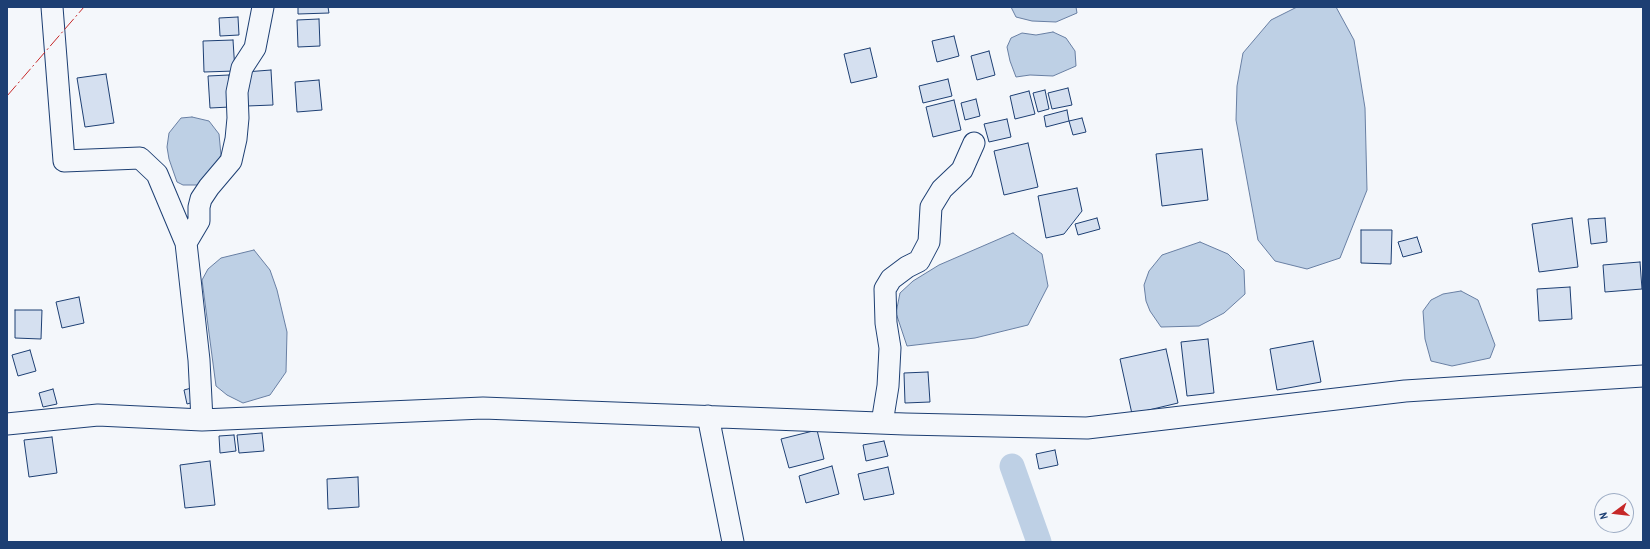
<!DOCTYPE html>
<html>
<head>
<meta charset="utf-8">
<style>
  body { margin:0 }
  #map { position:relative; width:1650px; height:549px; overflow:hidden; background:#f4f7fb; font-family:"Archivo Narrow",sans-serif }
  canvas { display:block }
  .frame { position:absolute; inset:0; border:8px solid #1d3f73; pointer-events:none }
  .north { position:absolute; left:1594px; top:493px; width:40px; height:40px; box-sizing:border-box; background:#f4f7fb; border:1px solid #9eadc5; border-radius:50%; rotate:255deg; font-size:11px; font-weight:700; line-height:16px; text-align:center; color:#1d3f73 }
  .north::after { content:''; display:block; margin:auto; width:14px; height:18px; background:#c62828; clip-path:polygon(50% 0,100% 100%,50% 72%,0 100%) }
</style>
</head>
<body>
<div id="map">
<canvas width="1650" height="549"></canvas>
<div class="frame"></div>
<div class="north">N</div>
</div>
<script>
const ctx = document.querySelector('canvas').getContext('2d');
ctx.lineJoin = 'round';
function paint(path, color) {
  ctx.fillStyle = color;
  ctx.fill(path, 'evenodd');
}
function poly(rows) {
  const path = new Path2D();
  for (const r of rows) {
    path.moveTo(r[0], r[1]);
    for (let i = 2; i < r.length; i += 2) path.lineTo(r[i], r[i + 1]);
  }
  return path;
}
function stroke(path, color, width, dash) {
  ctx.strokeStyle = color;
  ctx.lineWidth = width;
  ctx.lineCap = dash ? 'butt' : 'round';
  ctx.setLineDash(dash || []);
  ctx.stroke(path);
}
const water = poly([
  [1011,7,1076,7,1077,13,1056,22,1032,21,1016,17,1011,7],
  [1297,7,1336,7,1354,40,1365,108,1367,190,1340,258,1307,269,1275,261,1258,240,1236,120,1237,86,1243,53,1271,20,1297,7],
  [1053,32,1066,38,1075,51,1076,66,1053,76,1030,75,1016,77,1010,61,1007,47,1011,38,1022,33,1036,35,1053,32],
  [192,117,209,121,219,134,221,155,211,174,197,185,183,185,177,182,169,159,167,147,169,133,181,118,192,117],
  [1013,233,1042,254,1048,286,1028,325,975,338,907,346,896,313,900,293,913,281,939,265,1013,233],
  [1200,242,1228,254,1244,270,1245,294,1224,313,1199,326,1161,327,1150,311,1146,301,1144,285,1149,271,1162,255,1200,242],
  [254,250,270,270,277,290,287,332,286,372,270,395,243,403,227,395,216,386,202,280,208,269,221,258,254,250],
  [1461,291,1478,300,1495,345,1490,358,1452,366,1431,361,1425,339,1423,311,1431,300,1443,294,1461,291]
]);
paint(water, '#bed0e5');
stroke(water, '#687fa3', 1);
stroke(poly([
  [1012,466,1039,542]
]), '#bed0e5', 25);
const building = poly([
  [298,7,328,7,329,13,298,14,298,7],
  [238,17,239,35,220,36,219,18,238,17],
  [319,19,320,46,298,47,297,20,319,19],
  [954,36,959,56,937,62,932,41,954,36],
  [233,40,235,71,204,72,203,41,233,40],
  [870,48,877,77,851,83,844,54,870,48],
  [989,51,995,75,977,80,971,56,989,51],
  [271,70,273,105,247,106,245,72,271,70],
  [106,74,114,123,85,127,77,78,106,74],
  [229,75,230,107,210,108,208,76,229,75],
  [948,79,952,96,923,103,919,86,948,79],
  [319,80,322,110,297,112,295,82,319,80],
  [1068,88,1072,105,1052,109,1048,93,1068,88],
  [1045,90,1049,109,1038,112,1033,93,1045,90],
  [1029,91,1035,114,1015,119,1010,96,1029,91],
  [976,99,980,116,965,120,961,103,976,99],
  [954,100,961,130,933,137,926,107,954,100],
  [1067,110,1069,121,1046,127,1044,116,1067,110],
  [1082,118,1086,132,1073,135,1069,121,1082,118],
  [1007,119,1011,137,989,142,984,124,1007,119],
  [1028,143,1038,187,1004,195,994,151,1028,143],
  [1202,149,1208,200,1162,206,1156,154,1202,149],
  [1077,188,1082,211,1064,234,1046,238,1038,196,1077,188],
  [1097,218,1100,229,1078,235,1075,224,1097,218],
  [1572,218,1578,267,1539,272,1532,224,1572,218],
  [1605,218,1607,242,1591,244,1588,219,1605,218],
  [1361,230,1392,230,1391,264,1361,263,1361,230],
  [1417,237,1422,252,1403,257,1398,242,1417,237],
  [1640,262,1642,289,1605,292,1603,265,1640,262],
  [1570,287,1572,319,1539,321,1537,289,1570,287],
  [79,297,84,323,62,328,56,302,79,297],
  [15,310,42,310,41,339,15,338,15,310],
  [1208,339,1214,393,1187,396,1181,342,1208,339],
  [1313,341,1321,382,1277,390,1270,349,1313,341],
  [1166,349,1178,403,1132,414,1120,359,1166,349],
  [30,350,36,371,18,376,12,355,30,350],
  [928,372,930,402,905,403,904,373,928,372],
  [195,387,198,401,187,404,184,390,195,387],
  [53,389,57,404,43,407,39,393,53,389],
  [817,430,824,459,789,468,781,439,817,430],
  [262,433,264,451,239,453,237,435,262,433],
  [234,435,236,451,220,453,219,436,234,435],
  [52,437,57,473,29,477,24,440,52,437],
  [884,441,888,456,866,461,863,445,884,441],
  [1055,450,1058,465,1039,469,1036,454,1055,450],
  [210,461,215,505,185,508,180,465,210,461],
  [832,466,839,494,806,503,799,476,832,466],
  [888,467,894,494,864,500,858,474,888,467],
  [358,477,359,507,328,509,327,479,358,477]
]);
paint(building, '#d5e0f0');
stroke(building, '#1d3f73', 1);
const minor = poly([
  [52,7,64,161,140,158,157,174,186,243,199,360,202,420],
  [186,243,199,221,199,207,201,199,209,187,231,161,236,139,238,118,237,92,242,68,255,48,263,7],
  [708,416,733,542],
  [882,423,888,386,890,348,886,323,885,289,891,279,907,267,919,261,929,242,931,207,942,189,962,170,974,143],
  [7,424,98,415,202,420,483,408,905,424,1087,428,1405,391,1643,376]
]);
stroke(minor, '#1d3f73', 23);
stroke(minor, '#f4f7fb', 21);
stroke(poly([
  [7,96,84,7]
]), '#c62828', 1, [14, 3, 2, 3]);
</script>
</body>
</html>
